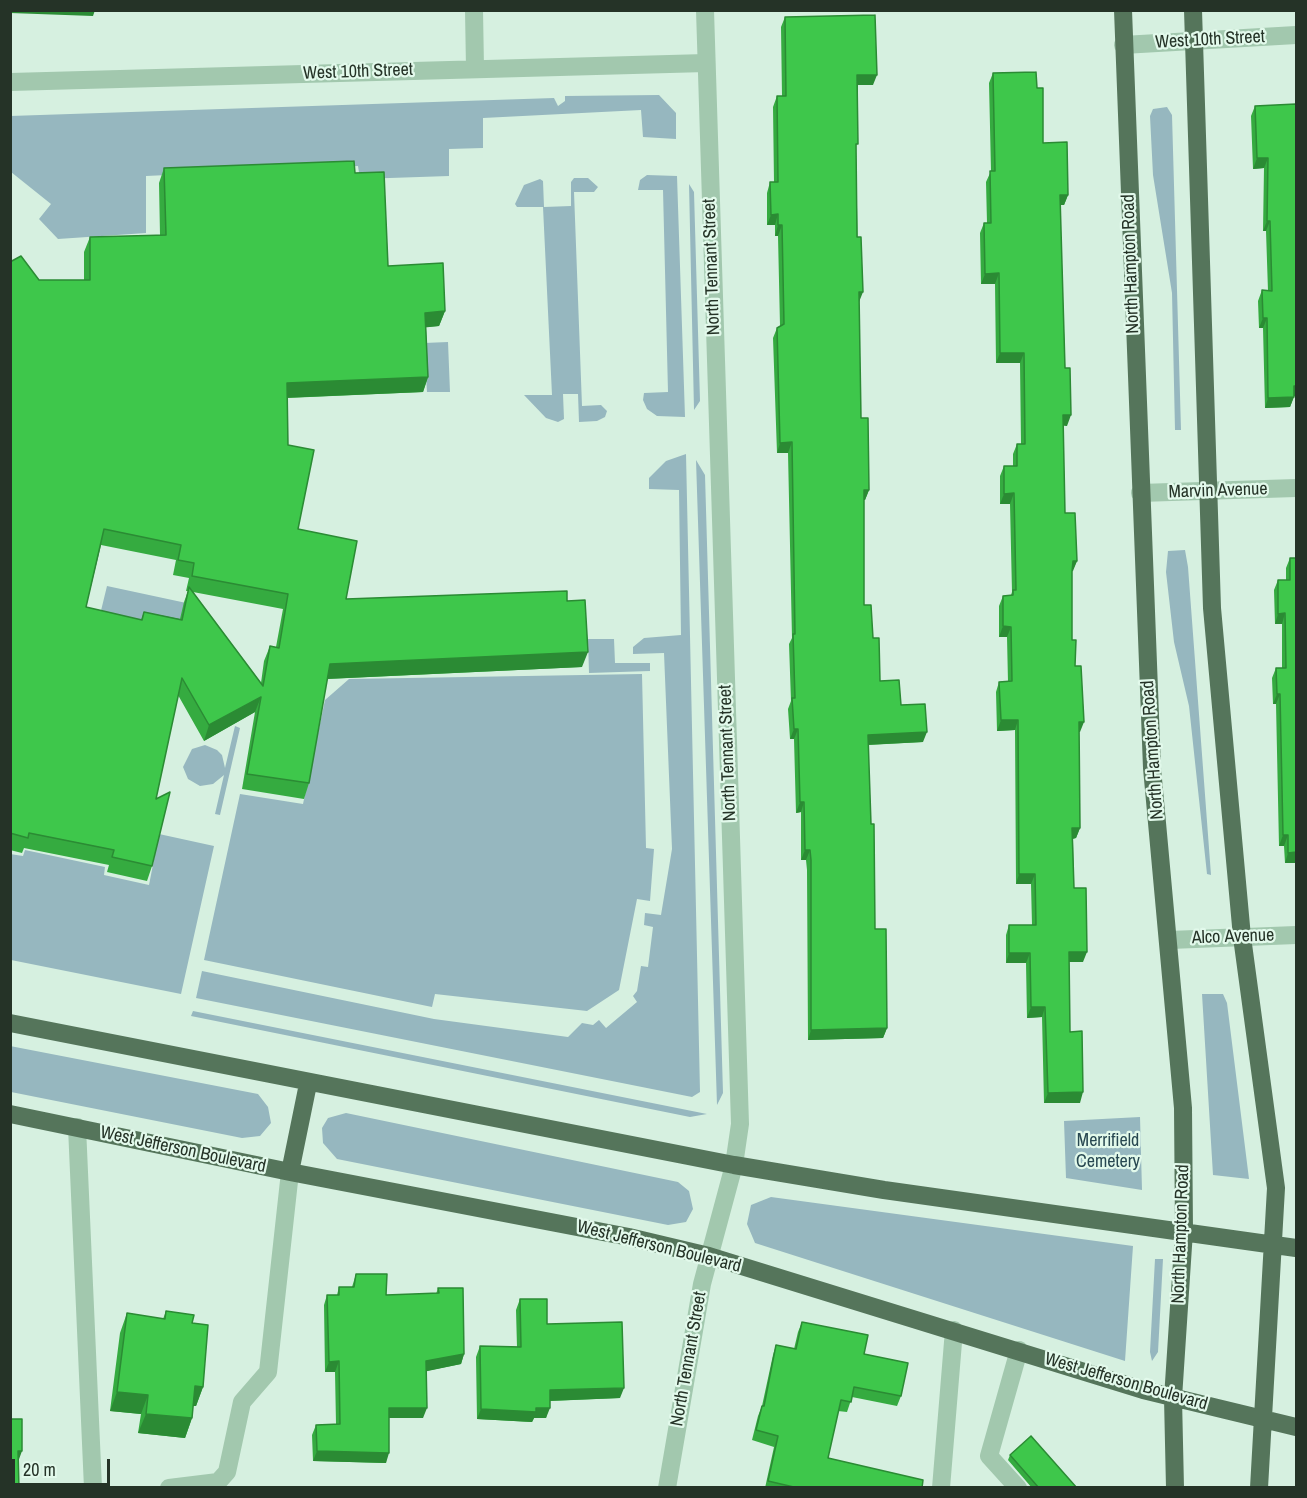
<!DOCTYPE html>
<html>
<head>
<meta charset="utf-8">
<style>
  body { margin:0 }
  #map { position:relative; width:1307px; height:1498px; overflow:hidden; background:#d6f0e0; font-family:"Archivo Narrow",sans-serif }
  canvas { display:block }
  .frame { position:absolute; inset:0; border:12px solid #253327; pointer-events:none }
  .scale { position:absolute; left:12px; top:1459px; width:98px; height:27px; box-sizing:border-box; border:3px solid #253327; border-top:0; padding-left:8px; font-size:18px; line-height:21px; white-space:nowrap; color:#253327; -webkit-text-stroke:4px #e2f9eb; paint-order:stroke }
</style>
</head>
<body>
<div id="map">
<canvas width="1307" height="1498"></canvas>
<div class="frame"></div>
<div class="scale">20 m</div>
</div>
<script>
const ctx = document.querySelector('canvas').getContext('2d');
ctx.lineJoin = 'round';
function paint(path, color) {
  ctx.fillStyle = color;
  ctx.fill(path, 'evenodd');
}
function poly(rows) {
  const path = new Path2D();
  for (const r of rows) {
    path.moveTo(r[0], r[1]);
    for (let i = 2; i < r.length; i += 2) path.lineTo(r[i], r[i + 1]);
  }
  return path;
}
function stroke(path, color, width, dash) {
  ctx.strokeStyle = color;
  ctx.lineWidth = width;
  ctx.lineCap = dash ? 'butt' : 'round';
  ctx.setLineDash(dash || []);
  ctx.stroke(path);
}
function drawText(font, color, halo, rows, align = 'center') {
  ctx.font = font + ' "Archivo Narrow",sans-serif';
  ctx.lineWidth = 4.5;
  ctx.setLineDash([]);
  ctx.textBaseline = 'middle';
  ctx.strokeStyle = halo;
  ctx.fillStyle = color;
  for (const [text, x, y, turn = 0] of rows) {
    ctx.save();
    ctx.translate(x, y);
    ctx.rotate((+turn || 0) * Math.PI / 180);
    ctx.textAlign = isNaN(turn) ? turn : align;
    if (halo) ctx.strokeText(text, 0, 0);
    ctx.fillText(text, 0, 0);
    ctx.restore();
  }
}
paint(poly([
  [659,95,676,113,676,139,643,137,641,110,483,118,483,148,449,149,449,176,360,179,358,166,146,176,146,233,58,239,39,219,51,204,11,172,10,116,554,98,558,106,565,101,565,96],
  [1167,107,1172,115,1181,430,1175,430,1172,293,1153,175,1150,116,1153,109],
  [647,175,677,176,685,417,657,416,647,409,643,400,644,393,668,392,663,190,638,190,640,180],
  [574,178,588,178,598,187,594,192,574,192,582,406,601,405,607,411,605,417,597,421,579,422,578,394,563,394,564,419,558,422,546,418,524,395,552,395,543,207,517,207,515,204,524,185,540,179,543,181,544,207,571,206,571,182],
  [689,184,694,192,700,401,694,410],
  [448,342,450,392,427,392,424,343],
  [686,454,700,1092,692,1097,196,998,202,971,434,1019,568,1037,582,1023,593,1025,599,1020,606,1028,637,1002,633,996,637,991,641,966,648,967,653,927,644,925,645,913,661,915,672,849,664,653,633,654,633,647,644,638,681,635,679,490,649,489,649,478,666,461],
  [696,460,705,475,723,1093,717,1105],
  [1185,550,1188,567,1211,875,1207,874,1189,706,1174,642,1166,572,1168,551],
  [107,586,205,607,198,635,98,623],
  [588,639,614,639,615,663,650,663,650,671,589,673],
  [642,674,646,848,654,849,650,901,637,899,619,990,587,1011,435,994,432,1007,204,960,240,794,303,804,325,700,349,679],
  [235,726,240,728,220,815,215,814,224,775,213,784,200,786,188,779,183,767,192,749,205,745,217,750,222,755,225,768],
  [159,834,214,846,181,994,11,960,10,854,23,856,25,850,105,867,104,875,149,885],
  [1202,994,1223,994,1227,1003,1249,1179,1213,1175],
  [193,1011,707,1114,690,1117,191,1016],
  [10,1046,258,1094,268,1107,271,1123,260,1136,242,1138,11,1092],
  [346,1113,678,1182,689,1191,693,1209,686,1222,668,1225,337,1159,323,1143,322,1128,328,1118],
  [1140,1117,1142,1190,1066,1178,1064,1121],
  [771,1197,1133,1246,1125,1361,755,1243,747,1224,751,1205],
  [1155,1259,1163,1259,1158,1352,1152,1361,1150,1352]
]), '#96b7bf');
stroke(poly([
  [474,10,475,68],
  [1123,45,1296,35],
  [10,82,706,63],
  [1140,493,1296,488],
  [1170,940,1296,935],
  [77,1127,93,1488],
  [169,1488,218,1482,227,1472,242,1402,268,1372,290,1172],
  [667,1488,702,1284,734,1165,740,1124,705,10],
  [941,1488,954,1330],
  [1018,1488,989,1456,1019,1350]
]), '#a2c8ae', 18);
stroke(poly([
  [1123,10,1152,768,1183,1108,1184,1231,1173,1398,1175,1488],
  [1193,10,1212,608,1242,937,1276,1188,1259,1488],
  [10,1023,734,1165,884,1190,1296,1248],
  [10,1114,290,1172,629,1237,709,1256,1143,1390,1296,1427],
  [290,1172,308,1084]
]), '#55755b', 18);
paint(poly([
  [785,17,873,85,858,85,856,152,861,418,869,490,865,500,864,500,864,605,873,638,880,681,901,705,923,742,868,745,875,929,887,1028,883,1038,808,1040,807,870,806,860,801,860,801,812,796,813,794,739,790,739,788,709,791,701,789,644,792,638,788,453,777,453,773,338,777,328,780,326,778,236,775,236,775,225,767,225,767,193,770,182,774,182,773,107,777,96,782,96,781,27],
  [993,73,1037,88,1043,143,1068,195,1064,205,1060,205,1067,426,1063,425,1065,513,1077,561,1072,571,1072,640,1080,732,1079,732,1080,828,1076,838,1073,839,1074,888,1083,962,1069,962,1070,1032,1080,1103,1044,1103,1042,1017,1027,1018,1026,963,1006,963,1006,935,1009,925,1032,925,1031,884,1016,884,1015,730,997,731,996,692,999,682,1008,682,1007,637,999,637,999,606,1003,596,1011,595,1012,592,1010,504,1000,504,1000,476,1004,466,1013,466,1013,454,1017,444,1021,444,1020,363,996,363,995,284,981,284,980,233,984,223,987,223,986,182,991,171,989,83],
  [1296,104,1296,396,1294,396,1290,407,1265,408,1263,328,1259,328,1258,301,1262,290,1268,291,1266,231,1263,231,1264,168,1253,169,1251,116,1255,106],
  [164,168,355,173,388,266,445,311,439,326,426,327,428,377,423,392,287,398,288,445,298,529,346,599,567,601,582,667,327,679,309,783,304,799,242,789,255,712,204,741,178,695,156,799,152,866,147,881,107,872,109,865,24,848,22,853,10,850,10,262,39,280,84,280,84,252,90,237,160,235,159,183],
  [101,545,176,560,173,575,189,578,186,591,188,591,184,602,180,619,144,612,141,620,86,607],
  [193,592,283,609,276,647,270,646,264,661,261,683],
  [1290,558,1296,558,1296,863,1285,863,1284,846,1279,846,1276,704,1273,704,1272,678,1276,668,1282,668,1282,624,1275,624,1274,590,1278,580,1286,580,1286,568],
  [356,1274,386,1295,436,1294,438,1288,464,1354,461,1364,426,1371,423,1418,389,1418,386,1463,313,1461,312,1435,316,1425,336,1424,335,1372,325,1372,324,1305,327,1295,337,1295,339,1287,352,1287],
  [520,1299,547,1324,620,1398,550,1401,546,1418,534,1418,532,1422,477,1419,476,1357,480,1346,517,1347,516,1310],
  [166,1311,192,1323,203,1387,196,1406,193,1406,192,1418,185,1438,138,1433,141,1414,110,1411,120,1333,127,1313,163,1319],
  [802,1322,864,1354,901,1396,897,1406,852,1397,847,1412,838,1411,828,1458,922,1488,765,1488,774,1447,752,1440,758,1416,762,1406,773,1355,776,1345,794,1349,798,1332],
  [1010,1455,1077,1488,1032,1488,1008,1460]
]), '#35ab40');
paint(poly([
  [10,10,95,10,93,16,10,13],
  [857,75,877,75,873,85,854,85],
  [1257,158,1268,158,1264,168,1253,169],
  [1060,195,1068,195,1064,205,1056,205],
  [778,214,775,225,767,225,771,215],
  [1267,221,1270,221,1266,231,1263,231],
  [778,225,782,225,778,236,775,236],
  [999,273,995,284,981,284,985,274],
  [859,292,863,292,859,302],
  [445,311,439,326,420,328,425,313],
  [1263,318,1267,318,1263,328,1259,328],
  [1000,353,1024,353,1020,363,996,363],
  [428,377,423,392,281,398,287,383],
  [1294,386,1296,386,1296,396,1290,396],
  [1294,397,1290,407,1265,408,1268,398],
  [1063,415,1071,415,1067,426,1059,425],
  [792,442,788,453,777,453,780,443],
  [864,490,869,490,865,500,860,500],
  [1014,493,1010,504,1000,504,1004,494],
  [1073,561,1077,561,1073,571,1069,571],
  [1285,613,1282,624,1275,624,1278,614],
  [1003,626,1011,627,1007,637,999,637],
  [588,652,582,667,325,679,330,664],
  [1277,694,1280,694,1276,704,1273,704],
  [261,697,255,712,204,741,209,725],
  [1001,720,1018,720,1015,730,997,731],
  [1079,722,1084,722,1080,732,1075,732],
  [794,729,798,729,794,739,790,739],
  [927,732,923,742,864,745,868,735],
  [800,802,804,802,801,812,796,813],
  [1072,828,1080,828,1076,838,1069,839],
  [1283,835,1288,835,1284,846,1279,846],
  [805,850,810,850,806,860,801,860],
  [1296,852,1296,863,1285,863,1288,853],
  [1019,874,1035,874,1031,884,1016,884],
  [1069,952,1087,952,1083,962,1065,962],
  [1009,953,1030,953,1026,963,1006,963],
  [1031,1007,1045,1007,1042,1017,1027,1018],
  [887,1028,883,1038,808,1040,811,1030],
  [1083,1092,1080,1103,1044,1103,1048,1093],
  [464,1354,461,1364,423,1372,426,1361],
  [339,1361,335,1372,325,1372,329,1362],
  [195,1386,203,1387,196,1406,188,1406],
  [624,1388,620,1398,546,1401,550,1390],
  [117,1392,148,1395,141,1414,110,1411],
  [389,1408,427,1408,423,1418,385,1418],
  [550,1408,546,1418,534,1418,532,1422,477,1419,481,1409],
  [146,1414,192,1418,185,1438,138,1433],
  [18,1451,22,1451,18,1462],
  [317,1451,389,1453,386,1463,313,1461]
]), '#2b8b34');
const building = poly([
  [875,15,877,75,857,75,858,144,856,144,857,237,861,237,863,292,859,292,861,418,868,418,869,490,864,490,864,605,871,605,873,638,879,638,880,681,899,680,901,705,925,704,927,732,868,735,871,824,874,824,875,929,886,929,887,1028,811,1030,811,860,810,850,805,850,804,802,800,802,798,729,794,729,792,698,795,698,793,634,795,634,792,442,780,443,777,328,784,324,782,225,778,225,778,214,771,215,770,182,778,182,777,96,786,96,785,17,875,15],
  [1036,72,1037,88,1043,88,1043,143,1067,142,1068,195,1060,195,1065,368,1070,368,1071,415,1063,415,1065,513,1075,513,1077,561,1073,561,1072,572,1072,640,1076,640,1075,666,1081,666,1084,722,1079,722,1080,828,1072,828,1074,888,1086,888,1087,952,1069,952,1070,1032,1082,1031,1083,1092,1048,1093,1045,1007,1031,1007,1030,953,1009,953,1009,925,1036,925,1035,874,1019,874,1018,720,1001,720,999,682,1012,681,1011,627,1003,626,1003,596,1013,595,1013,590,1016,590,1014,493,1004,494,1004,466,1017,466,1017,444,1025,444,1024,353,1000,353,999,273,985,274,984,223,991,223,990,171,995,171,993,73,1036,72],
  [1296,104,1296,386,1294,386,1294,397,1268,398,1267,318,1263,318,1262,290,1272,291,1270,221,1267,221,1268,158,1257,158,1255,106,1296,104],
  [354,161,355,173,384,172,388,266,443,263,445,311,425,313,428,377,287,383,288,445,314,450,298,529,357,541,346,599,567,591,567,601,585,600,588,652,330,664,309,783,247,774,261,697,209,725,182,678,156,799,170,792,152,866,112,857,114,850,29,833,28,838,10,833,10,262,21,256,39,280,90,280,90,237,166,235,164,168,354,161],
  [104,529,181,545,178,560,194,563,192,576,288,594,279,648,270,646,263,686,189,587,182,620,144,612,142,620,86,607,104,529],
  [1290,558,1296,558,1296,852,1288,853,1288,835,1283,835,1280,694,1277,694,1276,668,1286,668,1285,613,1278,614,1278,580,1290,580,1290,558],
  [356,1274,387,1274,386,1295,439,1293,438,1288,463,1288,464,1354,426,1361,427,1408,389,1408,389,1453,317,1451,316,1425,340,1424,339,1361,329,1362,327,1295,339,1295,339,1287,354,1287,356,1274],
  [520,1299,547,1299,547,1324,622,1322,624,1388,550,1390,550,1408,536,1408,536,1412,481,1409,480,1346,521,1347,520,1299],
  [166,1311,194,1315,192,1323,208,1325,203,1387,195,1386,192,1418,146,1414,148,1395,117,1392,127,1313,165,1319,166,1311],
  [802,1322,868,1335,864,1354,908,1363,901,1396,854,1387,851,1402,841,1400,828,1458,923,1480,922,1488,798,1488,768,1481,778,1436,756,1430,762,1406,764,1406,776,1345,796,1349,802,1322],
  [10,1419,22,1419,22,1451,18,1451,19,1488,10,1488,10,1419],
  [1031,1436,1077,1488,1039,1488,1010,1455,1031,1436]
]);
paint(building, '#3ec74b');
stroke(building, '#2b8b34', 1.5);
drawText('18px', '#253327', '#e2f9eb', [
  ["West 10th Street",1210,40,-3],
  ["West 10th Street",358,72,-2],
  ["North Hampton Road",1131,264,-92],
  ["North Tennant Street",712,267,-92],
  ["Marvin Avenue",1218,491,-2],
  ["North Hampton Road",1153,750,-94],
  ["North Tennant Street",728,753,-92],
  ["Alco Avenue",1233,937,-2],
  ["West Jefferson Boulevard",183,1150,12],
  ["North Hampton Road",1181,1234,-88],
  ["West Jefferson Boulevard",659,1247,14],
  ["North Tennant Street",689,1359,-80],
  ["West Jefferson Boulevard",1126,1382,16]
]);
drawText('18px', '#284851', '#e2f9eb', [
  ["Merrifield",1108,1141],
  ["Cemetery",1108,1162]
]);
</script>
</body>
</html>
